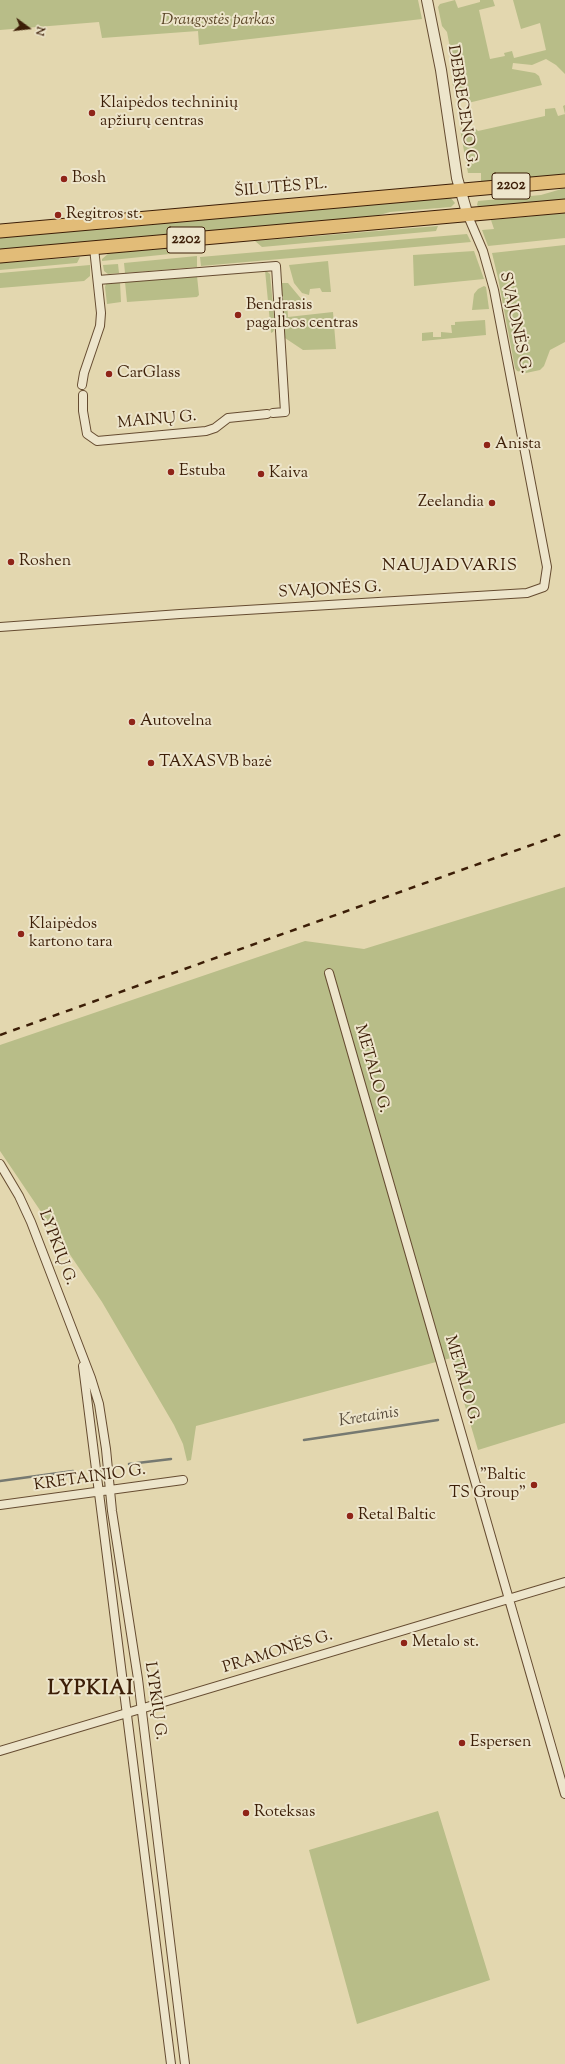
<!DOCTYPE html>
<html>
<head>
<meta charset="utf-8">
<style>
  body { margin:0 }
  #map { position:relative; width:565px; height:2064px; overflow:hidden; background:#e3d7af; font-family:"Sorts Mill Goudy",serif }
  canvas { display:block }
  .north { position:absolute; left:8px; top:8px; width:40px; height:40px; -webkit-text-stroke:3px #ede5cb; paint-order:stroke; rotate:105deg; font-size:11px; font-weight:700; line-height:16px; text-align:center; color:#3c1e07 }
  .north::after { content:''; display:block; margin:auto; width:14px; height:18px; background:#3c1e07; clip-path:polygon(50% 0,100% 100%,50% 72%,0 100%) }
</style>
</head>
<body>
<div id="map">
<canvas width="565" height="2064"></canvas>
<div class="north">N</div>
</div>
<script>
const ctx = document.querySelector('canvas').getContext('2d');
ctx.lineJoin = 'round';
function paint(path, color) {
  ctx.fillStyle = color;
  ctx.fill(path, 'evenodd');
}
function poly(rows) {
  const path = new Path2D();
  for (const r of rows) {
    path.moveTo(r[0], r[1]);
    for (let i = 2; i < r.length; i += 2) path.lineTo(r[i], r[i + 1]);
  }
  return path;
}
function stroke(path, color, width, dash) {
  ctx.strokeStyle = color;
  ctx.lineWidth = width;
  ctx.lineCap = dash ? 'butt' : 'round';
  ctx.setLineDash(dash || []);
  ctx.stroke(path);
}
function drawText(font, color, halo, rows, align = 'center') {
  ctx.font = font + ' "Sorts Mill Goudy",serif';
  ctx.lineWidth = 4;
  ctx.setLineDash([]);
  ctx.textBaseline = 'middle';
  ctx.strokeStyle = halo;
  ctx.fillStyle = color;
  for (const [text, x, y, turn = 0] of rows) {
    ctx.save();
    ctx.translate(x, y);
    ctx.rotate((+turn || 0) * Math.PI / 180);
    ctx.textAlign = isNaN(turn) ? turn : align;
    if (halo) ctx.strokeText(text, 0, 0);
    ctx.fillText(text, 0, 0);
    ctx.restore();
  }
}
paint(poly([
  [0,0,418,0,422,19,199,45,198,31,102,38,99,22,0,30],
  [455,0,458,8,480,2,480,0,493,0,495,6,479,10,490,59,505,56,504,53,512,51,514,58,546,50,540,23,521,29,513,0,565,0,565,74,556,65,546,59,532,65,513,63,512,69,535,73,539,76,542,85,468,103,455,93,452,82,454,69,447,32,442,26,438,7,440,4],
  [565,105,565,174,481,183,481,173,468,173,460,129,462,128,464,131,476,129,478,131,545,116,545,109,555,108,558,116,565,114,563,106],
  [565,188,565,200,480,208,477,205,478,201,541,195],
  [450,197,455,203,451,207,390,212,372,217,0,250,0,237],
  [565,213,565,238,488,246,482,230,494,229,491,220],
  [438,226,436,231,262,247,255,241],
  [467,234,471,242,201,266,200,257],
  [565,245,565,342,550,350,544,366,540,370,526,373,517,371,515,368,498,278,492,253],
  [170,248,170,254,102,261,102,259,109,253],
  [474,251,484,279,414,286,413,255],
  [197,256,197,267,125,273,124,263],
  [80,257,77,263,0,270,0,263],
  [328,261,331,292,322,292,320,288,310,289,309,295,302,293,294,283,289,265],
  [118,264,119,273,108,274,104,271,103,265],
  [90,265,90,276,84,281,0,288,0,273],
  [265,270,270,274,275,327,273,332,271,333],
  [197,276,199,295,197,297,127,302,125,282],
  [120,282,121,302,107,304,105,287,106,284],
  [280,283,288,283,303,301,287,302,288,317,333,312,336,349,303,350,285,338],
  [484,286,486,287,489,309,472,310,474,294,478,289],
  [485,320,486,335,422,341,422,333,433,332,433,337,441,337,441,332,452,333,451,325,455,325,455,322],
  [565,887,565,1423,478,1450,451,1358,196,1426,191,1460,187,1461,183,1444,174,1425,102,1302,0,1151,0,1045,305,941,364,949],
  [438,1811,490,1980,357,2024,309,1850]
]), '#b8bd88');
stroke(poly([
  [304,1440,438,1420],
  [129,1464,171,1459],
  [0,1481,73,1471]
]), '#767971', 2.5);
const minor = poly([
  [98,280,276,266,285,412,273,413],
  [82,385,84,373,100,326,101,313,94,248],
  [83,395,83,411,87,434,97,441,206,431,215,428,228,418,267,414],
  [0,627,180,614,527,593,544,587,547,567,494,290,483,251,468,216],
  [329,973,565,1794],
  [0,1164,19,1196,31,1222,91,1378,99,1404,106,1449,112,1511,138,1679,185,2064],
  [83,1366,171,2064],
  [0,1505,183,1480],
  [0,1751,565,1582]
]);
const tertiary = poly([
  [427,0,441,70,457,178,468,216]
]);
const primary = poly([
  [0,231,565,181],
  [0,256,565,206]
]);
stroke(minor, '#664c31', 10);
stroke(tertiary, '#664c31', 12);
stroke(primary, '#3c1e07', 15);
stroke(minor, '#ede5cb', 8);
stroke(tertiary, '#ede5cb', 10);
stroke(primary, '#e2bc78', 13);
stroke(poly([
  [0,1035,565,833]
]), '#3c1e07', 2.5, [7, 7]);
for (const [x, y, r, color] of [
  [92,113,4,"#8f2418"],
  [64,179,4,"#8f2418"],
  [58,215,4,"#8f2418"],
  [238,315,4,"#8f2418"],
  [109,374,4,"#8f2418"],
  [487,445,4,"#8f2418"],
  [171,472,4,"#8f2418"],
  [261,474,4,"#8f2418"],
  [492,503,4,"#8f2418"],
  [11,562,4,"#8f2418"],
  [132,722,4,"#8f2418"],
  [151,763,4,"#8f2418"],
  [21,934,4,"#8f2418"],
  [534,1485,4,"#8f2418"],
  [350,1516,4,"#8f2418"],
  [404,1643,4,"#8f2418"],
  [462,1743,4,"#8f2418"],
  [246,1813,4,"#8f2418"]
]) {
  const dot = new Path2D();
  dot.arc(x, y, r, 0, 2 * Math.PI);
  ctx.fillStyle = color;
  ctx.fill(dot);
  stroke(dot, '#ede5cb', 1.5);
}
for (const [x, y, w] of [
  [511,186,38],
  [186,240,38]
]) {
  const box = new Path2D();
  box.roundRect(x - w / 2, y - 13, w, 26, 3);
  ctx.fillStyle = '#ede5cb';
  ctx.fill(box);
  stroke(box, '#3c1e07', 1);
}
drawText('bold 15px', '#3c1e07', null, [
  ["2202",511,186],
  ["2202",186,240]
]);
drawText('italic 16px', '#5b4627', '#ede5cb', [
  ["Draugystės parkas",218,21]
]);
drawText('16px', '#3c1e07', '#ede5cb', [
  ["Klaipėdos techninių",100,104],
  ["apžiurų centras",100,122],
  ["Bosh",72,179],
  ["Regitros st.",66,215],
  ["Bendrasis",246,306],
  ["pagalbos centras",246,324],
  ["CarGlass",117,374],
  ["Anista",495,445],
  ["Estuba",179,472],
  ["Kaiva",269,474],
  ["Zeelandia",484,503,"right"],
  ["Roshen",19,562],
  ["Autovelna",140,722],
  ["TAXASVB bazė",159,763],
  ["Klaipėdos",29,925],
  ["kartono tara",29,943],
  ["\"Baltic",526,1476,"right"],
  ["TS Group\"",526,1494,"right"],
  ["Retal Baltic",358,1516],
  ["Metalo st.",412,1643],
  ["Espersen",470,1743],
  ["Roteksas",254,1813]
], 'left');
drawText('16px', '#3c1e07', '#ede5cb', [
  ["DEBRECENO G.",461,106,81],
  ["ŠILUTĖS PL.",281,189,-5],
  ["SVAJONĖS G.",514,323,78],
  ["MAINŲ G.",157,421,-5],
  ["SVAJONĖS G.",330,591,-3],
  ["METALO G.",371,1069,74],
  ["LYPKIŲ G.",56,1248,69],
  ["METALO G.",461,1380,74],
  ["KRETAINIO G.",90,1479,-8],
  ["PRAMONĖS G.",278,1653,-17],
  ["LYPKIŲ G.",154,1701,82]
]);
ctx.letterSpacing = '1px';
drawText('17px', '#3c1e07', '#ede5cb', [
  ["NAUJADVARIS",450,567]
]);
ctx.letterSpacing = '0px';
drawText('italic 17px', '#594c3c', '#ede5cb', [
  ["Kretainis",369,1418,-9]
]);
ctx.letterSpacing = '1px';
drawText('bold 20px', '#3c1e07', '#ede5cb', [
  ["LYPKIAI",91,1691]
]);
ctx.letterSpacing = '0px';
</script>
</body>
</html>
